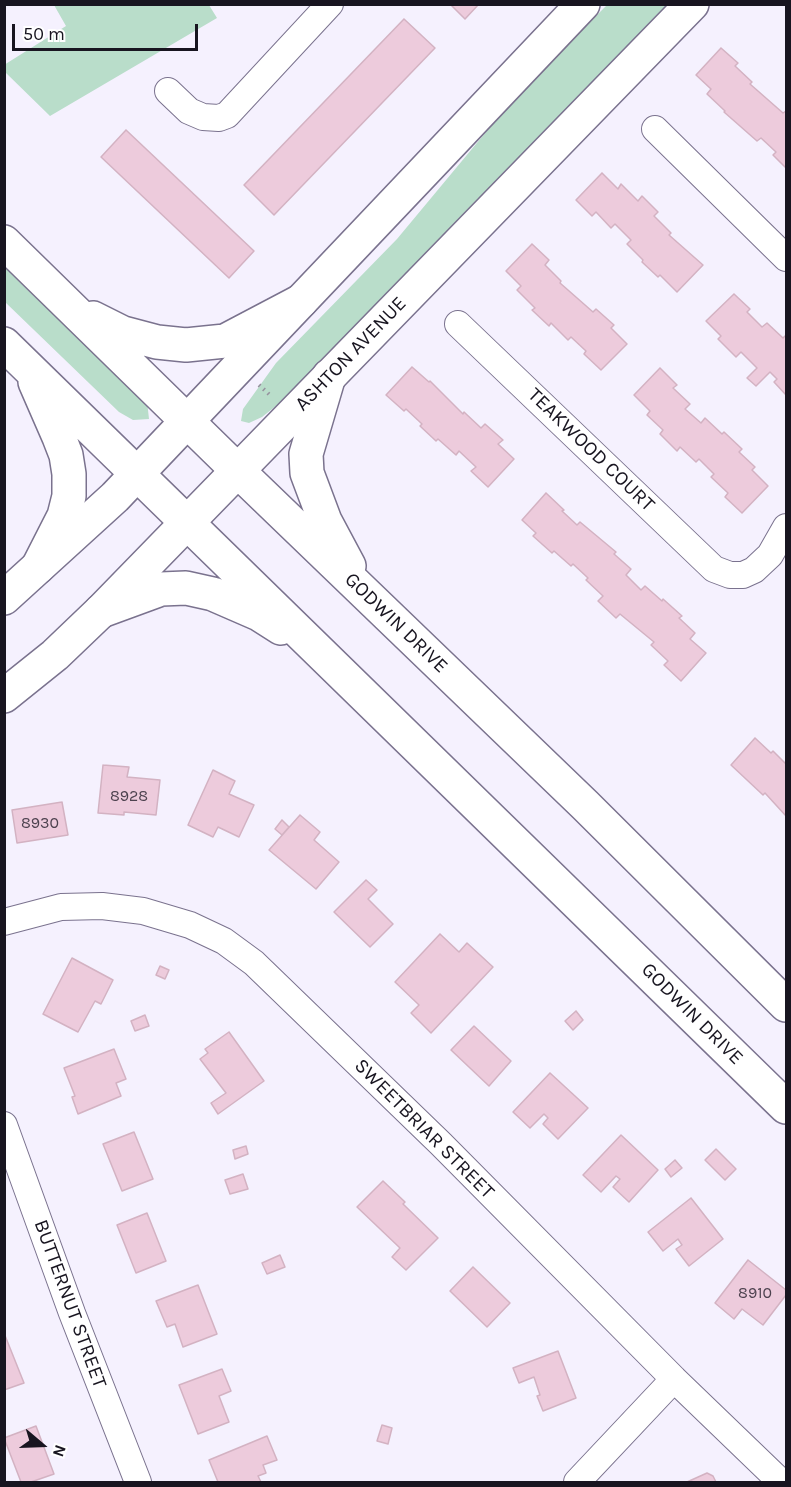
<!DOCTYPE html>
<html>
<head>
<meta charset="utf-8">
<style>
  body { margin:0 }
  #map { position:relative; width:791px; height:1487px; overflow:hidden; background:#f5f1fe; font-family:Karla,sans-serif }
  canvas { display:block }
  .frame { position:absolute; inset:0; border:6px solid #181520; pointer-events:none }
  .north { position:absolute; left:12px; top:1415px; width:60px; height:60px; -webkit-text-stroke:4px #fff; paint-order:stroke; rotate:109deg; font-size:16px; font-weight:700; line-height:24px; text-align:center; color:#181520 }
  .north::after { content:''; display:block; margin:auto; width:21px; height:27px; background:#181520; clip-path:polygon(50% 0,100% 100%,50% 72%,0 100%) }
  .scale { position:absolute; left:12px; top:24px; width:186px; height:27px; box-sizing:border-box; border:3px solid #181520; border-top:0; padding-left:8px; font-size:18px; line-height:21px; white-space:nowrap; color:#181520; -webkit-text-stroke:4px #fff; paint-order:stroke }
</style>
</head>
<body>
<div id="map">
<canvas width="791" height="1487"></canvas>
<div class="frame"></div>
<div class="north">N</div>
<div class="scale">50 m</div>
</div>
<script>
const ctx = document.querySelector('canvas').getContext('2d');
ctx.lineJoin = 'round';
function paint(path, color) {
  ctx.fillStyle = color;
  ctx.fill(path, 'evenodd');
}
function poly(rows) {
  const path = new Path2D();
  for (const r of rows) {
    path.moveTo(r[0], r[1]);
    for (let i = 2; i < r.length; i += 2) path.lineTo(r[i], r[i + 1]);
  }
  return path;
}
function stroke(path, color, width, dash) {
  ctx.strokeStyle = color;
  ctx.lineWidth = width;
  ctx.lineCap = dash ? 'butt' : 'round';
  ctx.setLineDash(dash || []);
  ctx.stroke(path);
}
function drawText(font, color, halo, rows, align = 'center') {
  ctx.font = font + ' Karla,sans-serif';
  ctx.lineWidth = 4.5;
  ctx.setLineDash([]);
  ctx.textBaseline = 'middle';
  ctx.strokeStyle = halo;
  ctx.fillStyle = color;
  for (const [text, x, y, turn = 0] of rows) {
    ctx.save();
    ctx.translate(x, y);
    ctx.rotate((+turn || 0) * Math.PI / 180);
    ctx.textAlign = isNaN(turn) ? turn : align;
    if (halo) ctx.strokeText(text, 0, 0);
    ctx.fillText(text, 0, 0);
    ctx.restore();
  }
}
paint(poly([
  [54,5,209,5,217,18,50,116,5,72,4,65,66,26],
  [607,5,672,5,300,387,262,417,249,423,241,421,243,409,276,363,397,239,481,138,529,83],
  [4,264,147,401,149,419,133,420,119,412,5,302]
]), '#b9ddca');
const building = poly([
  [450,4,479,4,465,19,450,4],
  [404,19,435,48,274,215,244,185,404,19],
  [721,48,738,63,735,66,752,82,750,84,783,113,786,111,786,168,773,155,776,152,761,138,757,141,724,112,725,111,707,94,711,89,696,75,721,48],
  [126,130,254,251,229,278,101,157,126,130],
  [602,173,618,189,621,184,638,201,642,196,658,212,654,216,671,233,669,235,703,265,677,292,660,275,658,277,642,262,643,260,627,244,631,240,615,224,611,228,596,212,592,216,576,200,602,173],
  [532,244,549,260,545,265,561,281,560,283,593,312,596,309,614,325,611,328,627,344,601,370,584,354,586,351,571,337,568,340,551,323,549,326,532,310,535,308,517,290,521,286,506,271,532,244],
  [734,294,750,309,747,312,762,327,767,323,783,338,785,336,786,338,786,395,774,382,777,379,770,372,756,386,747,378,757,368,741,352,736,357,718,339,721,336,706,321,734,294],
  [412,367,429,382,430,381,463,414,464,412,481,428,485,424,503,440,498,444,514,459,488,487,471,471,476,467,459,451,456,455,438,439,436,441,420,426,422,424,406,409,404,411,386,395,412,367],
  [660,368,677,385,673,388,690,404,685,409,701,423,705,418,722,434,724,432,742,449,739,452,755,467,752,470,768,486,742,513,725,497,728,493,711,477,714,474,699,459,696,462,680,447,677,451,660,434,663,430,647,415,650,411,634,395,660,368],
  [546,493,564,510,562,511,577,525,580,522,616,552,614,554,631,569,626,575,641,590,645,586,662,601,663,599,682,616,679,618,695,633,690,639,706,653,681,681,664,665,668,661,651,645,654,642,620,614,616,618,598,601,603,596,586,580,588,578,573,564,571,566,554,551,552,553,533,536,536,533,522,520,546,493],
  [755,738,771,753,773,751,786,764,786,816,765,793,763,795,731,765,755,738],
  [103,765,129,767,127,777,160,780,156,815,124,812,124,815,98,813,103,765],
  [213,770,235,781,229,794,254,805,239,837,218,827,213,837,188,825,213,770],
  [62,802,68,835,17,843,12,810,62,802],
  [300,815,320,832,314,840,339,862,316,889,269,850,300,815],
  [282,820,289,827,282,835,275,829,282,820],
  [366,880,377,890,368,899,393,924,370,947,334,912,366,880],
  [440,934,459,952,467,943,493,967,431,1033,411,1013,419,1005,395,982,440,934],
  [72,958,113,980,101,1004,95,1001,78,1032,43,1014,72,958],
  [160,966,169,970,165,979,156,975,160,966],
  [576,1011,583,1020,573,1030,565,1021,576,1011],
  [145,1015,149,1026,135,1031,131,1021,145,1015],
  [474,1026,511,1061,489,1086,451,1050,474,1026],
  [229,1032,264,1081,218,1114,211,1103,226,1093,200,1059,208,1053,205,1049,229,1032],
  [114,1049,126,1079,116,1083,121,1096,78,1114,72,1097,75,1096,64,1068,114,1049],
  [550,1073,588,1108,558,1139,543,1124,548,1118,544,1114,530,1128,513,1112,550,1073],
  [134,1132,153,1179,122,1191,103,1144,134,1132],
  [621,1135,658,1170,629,1202,613,1187,620,1179,616,1176,601,1192,583,1175,621,1135],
  [246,1146,248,1154,235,1159,233,1150,246,1146],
  [716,1149,736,1169,725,1180,705,1160,716,1149],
  [675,1160,682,1168,671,1177,665,1169,675,1160],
  [243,1174,248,1189,230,1194,225,1180,243,1174],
  [383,1181,405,1202,403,1204,438,1238,406,1270,392,1257,400,1248,357,1207,383,1181],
  [691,1198,723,1239,689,1266,676,1249,682,1245,678,1239,663,1251,648,1232,691,1198],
  [147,1213,166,1261,136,1273,117,1225,147,1213],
  [280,1255,285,1267,267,1274,262,1263,280,1255],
  [748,1260,786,1290,786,1295,763,1325,742,1309,734,1319,715,1303,748,1260],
  [473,1267,510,1303,487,1327,450,1291,473,1267],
  [198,1285,217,1334,183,1347,175,1324,167,1327,156,1301,198,1285],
  [4,1333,24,1383,4,1390,4,1333],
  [558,1351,576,1398,543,1411,537,1396,540,1395,534,1377,519,1383,513,1368,558,1351],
  [222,1369,231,1391,219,1396,229,1422,198,1434,179,1385,222,1369],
  [382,1425,392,1428,388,1444,377,1441,382,1425],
  [36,1426,54,1474,31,1482,21,1482,4,1438,36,1426],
  [267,1436,277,1460,263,1465,266,1473,258,1476,261,1482,218,1482,209,1460,267,1436],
  [707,1473,713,1476,716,1482,687,1482,707,1473]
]);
paint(building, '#edcbdc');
stroke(building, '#d3b2c2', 1.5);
const street = poly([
  [168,91,189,111,203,117,219,118,227,115,330,4],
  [655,129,786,258],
  [458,324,714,569,730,575,743,575,754,570,770,555,786,527],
  [4,922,61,907,102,906,143,911,190,925,224,941,254,963,441,1144,674,1379,781,1482],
  [4,1125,72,1313,138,1482],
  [577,1482,674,1379]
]);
const secondary = poly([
  [4,598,115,497,583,4],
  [4,696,55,655,101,611,692,4]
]);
const primary = poly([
  [4,242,237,470,585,805,786,1005],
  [93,318,123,333,157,342,186,345,225,341,301,301],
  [4,344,786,1107],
  [329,376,306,454,307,473,325,521,349,566],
  [35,382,59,437,66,455,69,474,69,496,64,516,38,567],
  [101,611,161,589,186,588,213,594,259,614,281,628]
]);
stroke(street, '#7a728e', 28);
stroke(secondary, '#7a728e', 36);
stroke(primary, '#7a728e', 36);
stroke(poly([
  [259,385,271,396]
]), '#95919d', 4, [1.5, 4.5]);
stroke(street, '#fff', 26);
stroke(secondary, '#fff', 33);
stroke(primary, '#fff', 33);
drawText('16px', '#4d424f', null, [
  ["8928",129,796],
  ["8930",40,823],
  ["8910",755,1293]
]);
drawText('20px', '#181520', '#fff', [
  ["ASHTON AVENUE",351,354,-46],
  ["TEAKWOOD COURT",591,450,44],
  ["GODWIN DRIVE",396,623,44],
  ["GODWIN DRIVE",692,1014,45],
  ["SWEETBRIAR STREET",424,1129,45],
  ["BUTTERNUT STREET",70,1304,70]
]);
</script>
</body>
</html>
